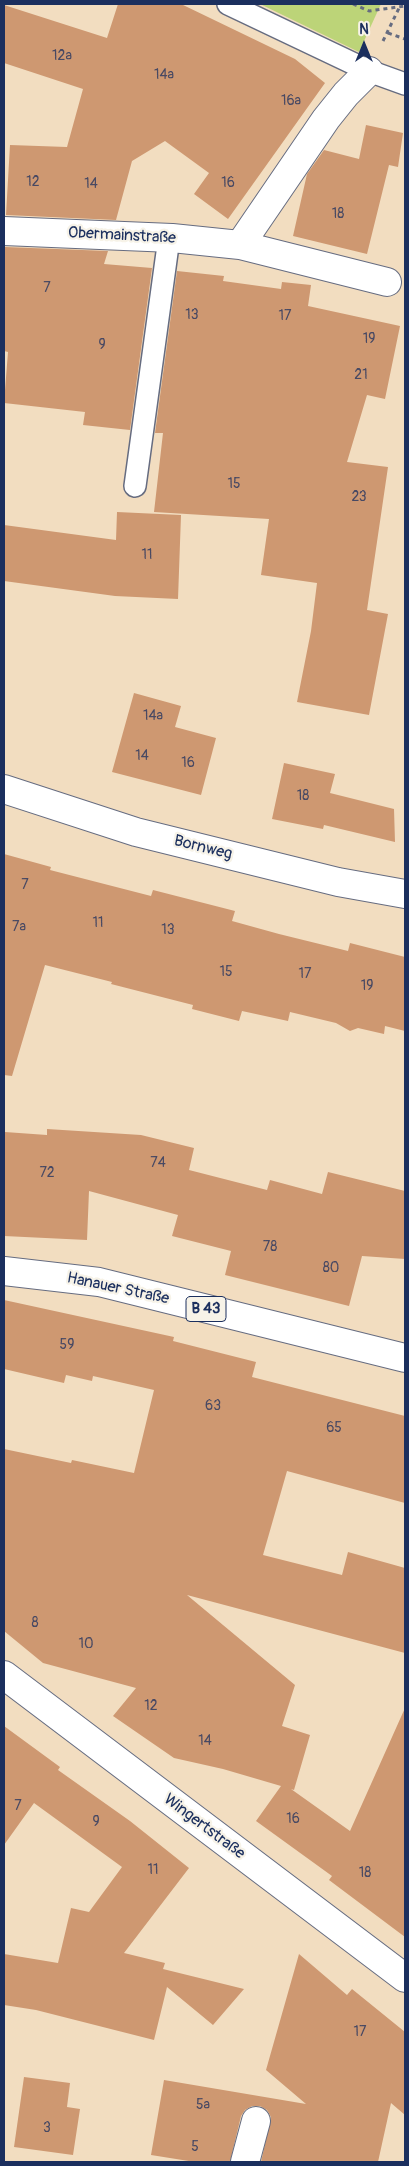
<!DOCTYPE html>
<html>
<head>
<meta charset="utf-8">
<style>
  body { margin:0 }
  #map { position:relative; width:409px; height:2166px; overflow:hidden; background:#f2ddc0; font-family:Pangolin,sans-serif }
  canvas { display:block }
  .frame { position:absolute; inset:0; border:5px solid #1b2f5e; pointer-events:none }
  .north { position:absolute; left:339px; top:20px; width:50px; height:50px; -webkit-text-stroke:4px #f7f3e8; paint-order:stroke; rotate:0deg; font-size:14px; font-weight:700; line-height:20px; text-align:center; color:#1b2f5e }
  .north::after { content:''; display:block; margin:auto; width:18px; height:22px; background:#1b2f5e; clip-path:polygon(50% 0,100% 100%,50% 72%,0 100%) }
</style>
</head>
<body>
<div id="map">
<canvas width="409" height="2166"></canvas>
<div class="frame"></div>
<div class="north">N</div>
</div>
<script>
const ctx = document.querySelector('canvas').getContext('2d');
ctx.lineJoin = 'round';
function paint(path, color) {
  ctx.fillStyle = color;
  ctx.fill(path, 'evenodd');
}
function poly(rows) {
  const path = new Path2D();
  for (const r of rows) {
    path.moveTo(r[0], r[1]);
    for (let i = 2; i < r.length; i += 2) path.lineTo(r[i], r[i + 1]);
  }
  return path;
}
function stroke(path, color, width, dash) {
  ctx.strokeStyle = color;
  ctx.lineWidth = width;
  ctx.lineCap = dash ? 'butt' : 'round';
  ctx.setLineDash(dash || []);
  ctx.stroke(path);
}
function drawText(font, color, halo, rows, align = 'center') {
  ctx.font = font + ' Pangolin,sans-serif';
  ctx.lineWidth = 4.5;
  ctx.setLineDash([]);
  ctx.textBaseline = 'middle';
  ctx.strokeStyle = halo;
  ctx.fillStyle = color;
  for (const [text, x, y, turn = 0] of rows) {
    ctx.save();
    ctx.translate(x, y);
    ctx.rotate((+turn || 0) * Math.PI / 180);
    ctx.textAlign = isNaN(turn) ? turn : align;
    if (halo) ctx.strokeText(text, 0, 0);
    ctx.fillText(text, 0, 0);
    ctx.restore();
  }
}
paint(poly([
  [260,4,381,4,359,52]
]), '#bcd478');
paint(poly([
  [118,4,181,4,295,59,325,83,228,219,194,194,209,173,165,141,132,161,116,220,6,215,10,145,67,147,83,89,4,63,4,5,107,38],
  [366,125,403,133,398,167,389,165,367,254,293,236,307,174,324,150,359,159],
  [5,247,108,251,104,264,152,268,130,430,83,425,85,412,4,403,8,352,4,351],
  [177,271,224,276,223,281,281,289,282,282,311,285,308,306,400,326,385,399,367,395,347,462,388,467,367,610,388,614,369,715,297,702,311,631,317,583,261,575,269,519,154,512,163,433,155,433],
  [117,512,181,515,178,599,115,596,4,581,4,525,116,540],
  [134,693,181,706,175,727,216,738,201,795,112,772],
  [284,763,335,774,330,793,394,809,395,842,324,825,323,829,272,819],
  [4,854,51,867,50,870,151,896,153,890,235,911,232,921,279,934,348,951,350,943,405,957,405,1031,385,1026,384,1034,358,1028,350,1031,336,1023,290,1012,288,1021,242,1011,239,1021,192,1009,193,1005,111,984,112,982,45,965,12,1076,4,1075],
  [47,1129,141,1135,194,1148,189,1170,267,1190,270,1180,322,1194,328,1172,405,1191,405,1259,362,1256,349,1306,225,1275,231,1251,172,1236,178,1215,89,1191,87,1240,4,1236,5,1132,47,1135],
  [4,1300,174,1337,173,1341,256,1362,252,1377,405,1416,405,1503,287,1471,263,1555,342,1575,348,1552,405,1568,405,1653,187,1595,295,1685,282,1726,310,1735,294,1790,291,1789,350,1831,405,1708,405,1937,329,1880,332,1876,256,1821,281,1786,223,1769,174,1758,113,1716,136,1688,43,1663,4,1631,4,1449,71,1463,72,1460,134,1473,154,1390,93,1376,92,1381,66,1375,64,1383,4,1369],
  [4,1726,60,1767,58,1770,130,1821,189,1868,124,1953,165,1963,163,1969,244,1989,213,2025,167,1987,154,2040,36,2010,4,2005,4,1954,58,1963,71,1908,89,1912,122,1867,34,1803,4,1845],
  [299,1954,347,1995,352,1989,405,2032,405,2115,391,2103,378,2162,261,2162,271,2117,267,2110,260,2106,252,2106,245,2110,241,2116,230,2162,195,2162,151,2155,164,2080,306,2104,266,2070],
  [24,2077,70,2083,67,2107,80,2109,73,2155,14,2147]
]), '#ce9871');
const service = poly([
  [228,4,369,71,405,84],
  [135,486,169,238]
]);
const minor = poly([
  [4,231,172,238,240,245,387,282],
  [240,245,326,119,346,94,369,71],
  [4,789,136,832,338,882,405,894],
  [4,1675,405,1978],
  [245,2162,256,2121]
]);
const primary = poly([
  [4,1271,99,1282,405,1358]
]);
stroke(service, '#666c80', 24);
stroke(minor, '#666c80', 30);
stroke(primary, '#666c80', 30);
stroke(poly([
  [353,4,369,11,405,6],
  [388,33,405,39],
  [383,41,401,4]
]), '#666c80', 3, [4, 4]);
stroke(service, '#fff', 21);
stroke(minor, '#fff', 28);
stroke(primary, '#fff', 28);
drawText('14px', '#484963', null, [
  ["12a",62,56],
  ["14a",164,75],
  ["16a",291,101],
  ["12",33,182],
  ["16",228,183],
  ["14",91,184],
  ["18",338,214],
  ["7",47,288],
  ["13",192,315],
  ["17",285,316],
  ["19",369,339],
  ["9",102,345],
  ["21",361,375],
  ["15",234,484],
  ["23",359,497],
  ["11",147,555],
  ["14a",153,716],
  ["14",142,756],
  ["16",188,763],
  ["18",303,796],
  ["7",25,885],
  ["11",98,923],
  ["7a",19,927],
  ["13",168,930],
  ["15",226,972],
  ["17",305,974],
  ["19",367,986],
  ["74",158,1163],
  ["72",47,1173],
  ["78",270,1247],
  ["80",331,1268],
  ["59",67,1345],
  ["63",213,1406],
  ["65",334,1428],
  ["8",35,1623],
  ["10",86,1644],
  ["12",151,1706],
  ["14",205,1741],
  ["7",18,1806],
  ["16",293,1819],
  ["9",96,1822],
  ["11",153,1870],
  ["18",365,1873],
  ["17",360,2032],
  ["5a",203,2105],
  ["3",47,2128],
  ["5",195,2147]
]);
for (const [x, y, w] of [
  [206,1309,40]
]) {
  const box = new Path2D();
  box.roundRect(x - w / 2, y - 12.5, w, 25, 4);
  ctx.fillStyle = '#f7f3e8';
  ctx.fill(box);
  stroke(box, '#1b2f5e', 1);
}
drawText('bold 15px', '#1b2f5e', null, [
  ["B 43",206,1309]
]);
drawText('16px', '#1b2f5e', '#f7f3e8', [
  ["Obermainstraße",122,236,3],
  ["Bornweg",203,848,14],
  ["Hanauer Straße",118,1289,12],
  ["Wingertstraße",204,1827,37]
]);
</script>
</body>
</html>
